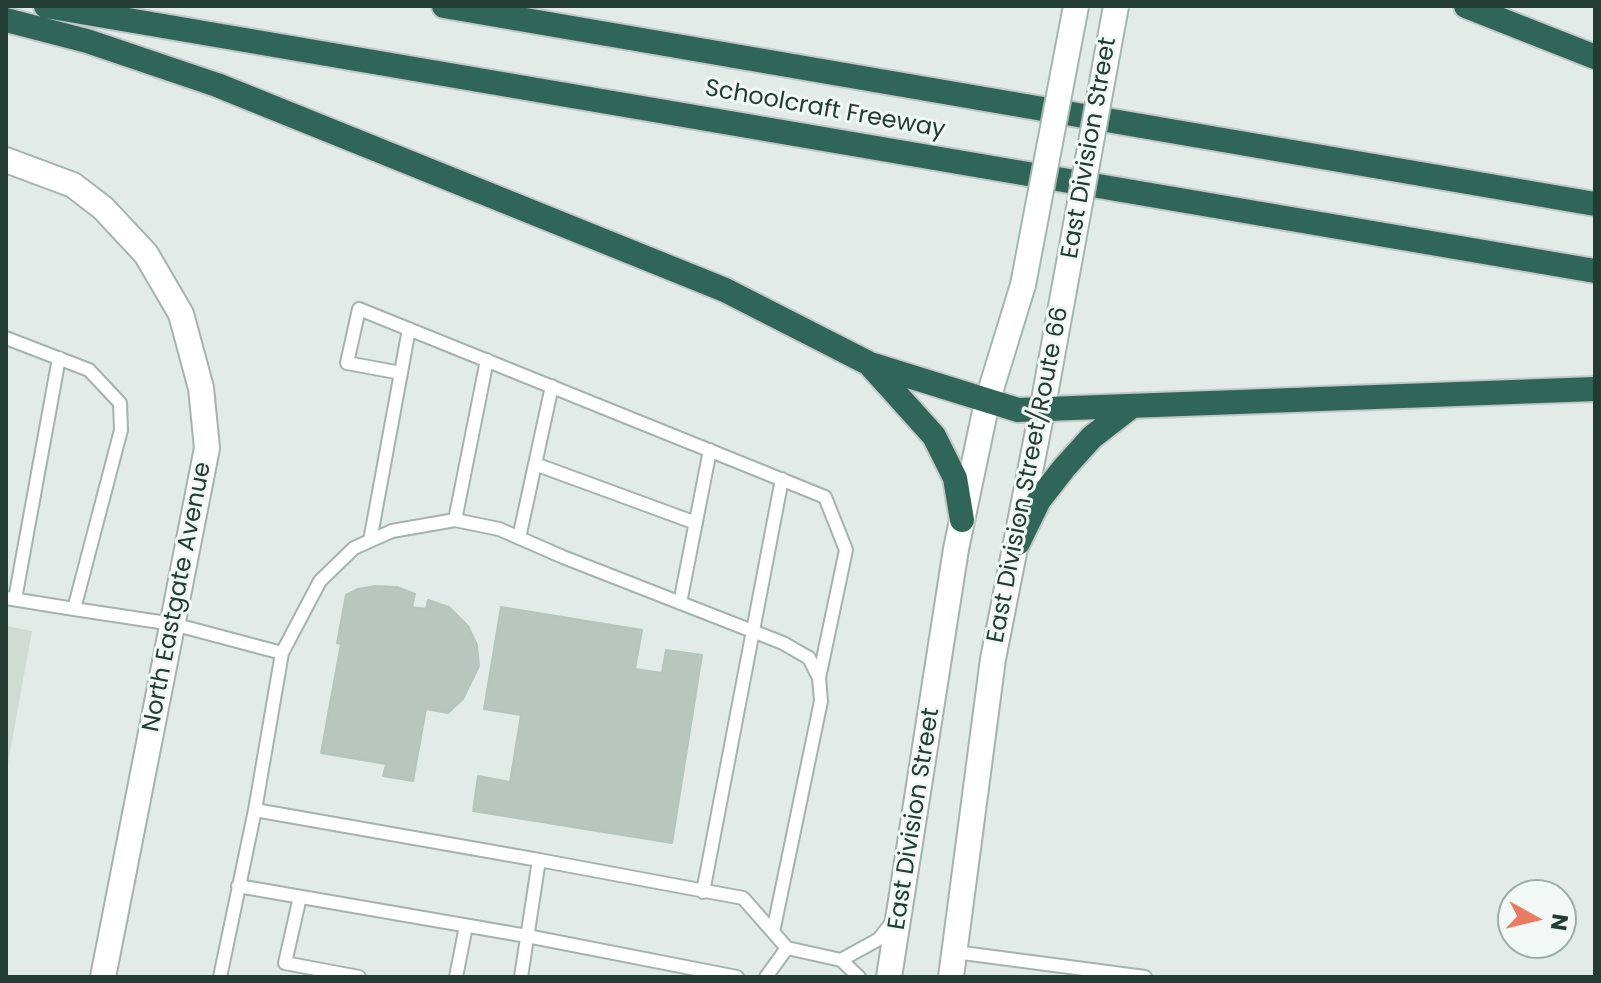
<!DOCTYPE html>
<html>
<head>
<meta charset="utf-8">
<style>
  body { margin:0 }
  #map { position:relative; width:1601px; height:983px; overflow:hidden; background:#e2ebe7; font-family:Poppins,sans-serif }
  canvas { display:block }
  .frame { position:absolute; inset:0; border:8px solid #233c33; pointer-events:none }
  .north { position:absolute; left:1497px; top:879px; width:80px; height:80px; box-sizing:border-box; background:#f2f8f5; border:2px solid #9fada7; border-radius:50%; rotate:98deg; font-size:22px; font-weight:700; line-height:32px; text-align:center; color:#233c33 }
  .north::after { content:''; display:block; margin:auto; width:28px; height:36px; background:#ea7a61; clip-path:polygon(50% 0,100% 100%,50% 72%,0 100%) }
</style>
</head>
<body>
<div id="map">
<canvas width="1601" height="983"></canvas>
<div class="frame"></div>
<div class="north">N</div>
</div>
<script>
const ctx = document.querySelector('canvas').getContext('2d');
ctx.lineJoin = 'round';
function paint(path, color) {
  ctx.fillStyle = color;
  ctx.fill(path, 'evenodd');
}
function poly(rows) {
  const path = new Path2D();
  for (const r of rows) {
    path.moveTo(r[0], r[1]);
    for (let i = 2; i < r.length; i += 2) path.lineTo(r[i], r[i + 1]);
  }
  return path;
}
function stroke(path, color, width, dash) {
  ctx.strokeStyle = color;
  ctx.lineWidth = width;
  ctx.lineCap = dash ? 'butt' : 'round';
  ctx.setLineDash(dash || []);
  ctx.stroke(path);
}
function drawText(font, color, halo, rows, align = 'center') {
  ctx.font = font + ' Poppins,sans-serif';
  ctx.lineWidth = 6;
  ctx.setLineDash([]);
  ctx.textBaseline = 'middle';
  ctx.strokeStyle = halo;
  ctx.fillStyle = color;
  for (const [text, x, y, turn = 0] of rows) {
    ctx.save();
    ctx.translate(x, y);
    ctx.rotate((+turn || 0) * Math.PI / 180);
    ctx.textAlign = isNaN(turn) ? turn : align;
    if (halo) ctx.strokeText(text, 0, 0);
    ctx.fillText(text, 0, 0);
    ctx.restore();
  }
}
paint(poly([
  [6,626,32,631,6,774]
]), '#d0dbd6');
const building = poly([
  [376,586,397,587,415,594,412,607,426,609,428,600,449,607,468,626,477,645,479,666,463,699,448,713,426,709,413,781,383,776,386,764,321,753,341,644,337,643,346,595,358,589,376,586],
  [501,607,642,630,635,669,662,673,666,650,702,655,672,843,473,811,478,776,510,782,521,715,484,709,501,607]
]);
paint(building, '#b8c6bf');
stroke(building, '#b5c5bd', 2);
const service = poly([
  [6,338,89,370,120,403,121,430,74,609,173,624,282,653,255,810,539,860],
  [401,373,347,363,359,309,825,497,846,550,819,678],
  [535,464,696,523],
  [455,520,487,360],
  [519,538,552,386],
  [370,541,409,329],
  [6,598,74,609],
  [15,599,59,358],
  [680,603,710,450],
  [282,653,320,581,354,548,392,531,455,520,499,529,563,557,783,643,809,658,819,678,821,701,773,932],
  [238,886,527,936,737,977],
  [703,892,782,479],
  [300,897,285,963,359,977],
  [955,952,1145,977],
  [841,960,879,939,892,922],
  [220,977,255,810],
  [456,977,466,926],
  [521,977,539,860,743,898,787,948,841,960,859,977],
  [766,977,787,948]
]);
const tertiary = poly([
  [6,160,73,185,103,208,146,254,181,314,201,388,207,448,103,977],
  [889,977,956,549,987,402],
  [951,977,993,659,1042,411]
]);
const secondary = poly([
  [987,402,1023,285],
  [1042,411,1064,290]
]);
const motorway = poly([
  [46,6,1595,271],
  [444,6,1595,204],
  [1466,6,1595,57],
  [6,20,87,41,217,85,725,290,870,364,1018,410,1595,389],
  [871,366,934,436,955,478,962,520],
  [1018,543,1039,500,1064,468,1092,437,1132,406]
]);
stroke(service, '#a5b3ad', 16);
stroke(tertiary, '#a5b3ad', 28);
stroke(secondary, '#a1b7ae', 28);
stroke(motorway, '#c1c8c6', 28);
stroke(service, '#fff', 12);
stroke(tertiary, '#fff', 24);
stroke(secondary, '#fff', 24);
stroke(motorway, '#306657', 24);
const secondaryBridge = poly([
  [1023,285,1076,6],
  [1064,290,1116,6]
]);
stroke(secondaryBridge, '#a1b7ae', 28, []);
stroke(secondaryBridge, '#fff', 24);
drawText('24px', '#233c33', '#f2f8f5', [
  ["Schoolcraft Freeway",825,110,10],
  ["East Division Street",1090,148,-80],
  ["East Division Street/Route 66",1029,475,-79],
  ["North Eastgate Avenue",178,597,-79],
  ["East Division Street",915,819,-81]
]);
</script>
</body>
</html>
